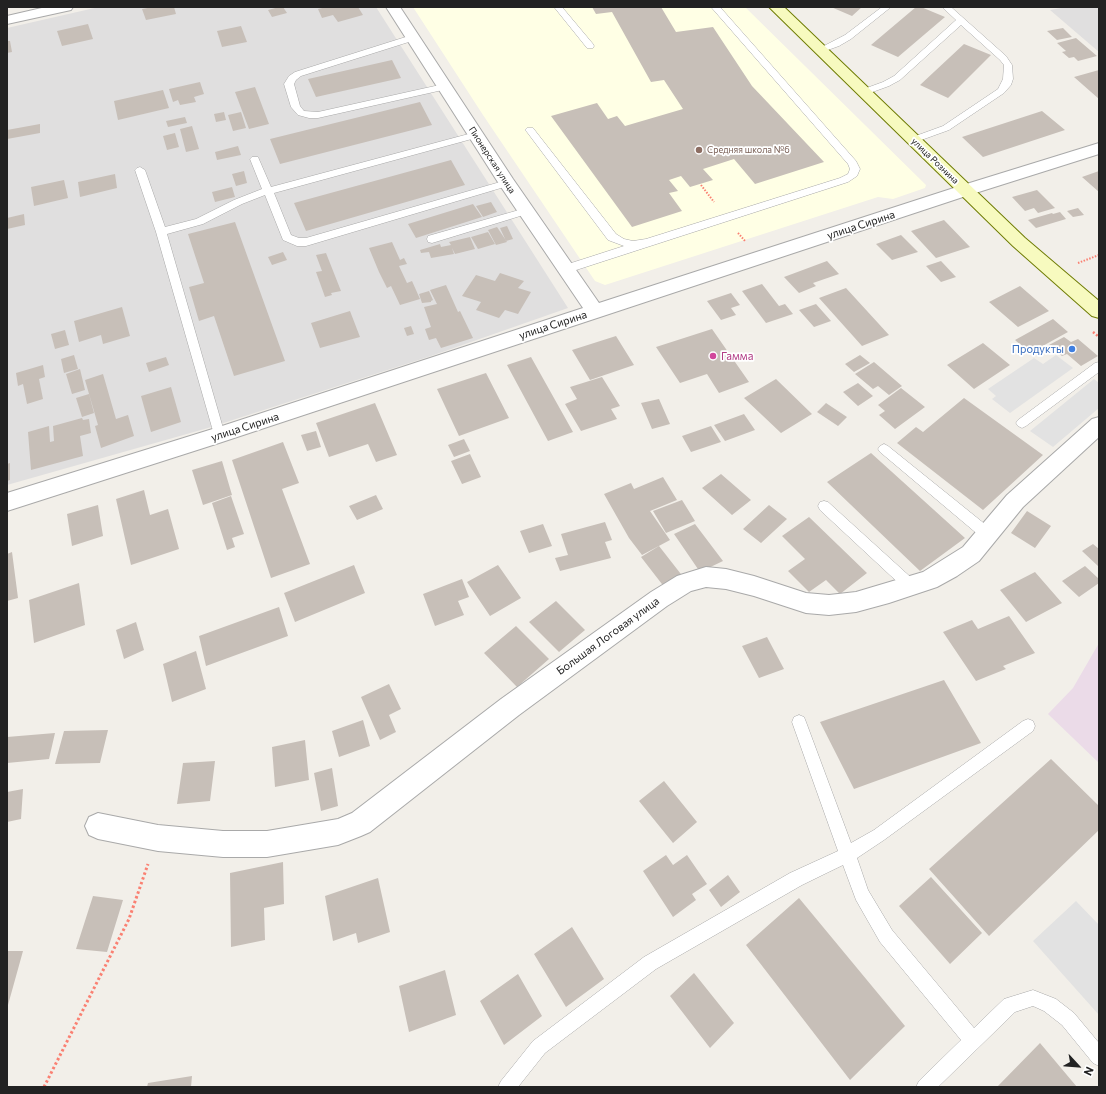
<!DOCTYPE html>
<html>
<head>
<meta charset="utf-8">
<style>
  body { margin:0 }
  #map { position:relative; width:1106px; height:1094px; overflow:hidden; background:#f2efe9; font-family:Commissioner,sans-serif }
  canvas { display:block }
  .frame { position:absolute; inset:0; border:8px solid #222; pointer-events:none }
  .north { position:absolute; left:1058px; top:1046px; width:40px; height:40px; -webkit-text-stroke:3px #fff; paint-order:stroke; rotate:116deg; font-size:11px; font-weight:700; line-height:16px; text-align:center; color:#222 }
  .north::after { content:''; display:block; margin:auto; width:14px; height:18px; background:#222; clip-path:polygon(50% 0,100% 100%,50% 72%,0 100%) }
</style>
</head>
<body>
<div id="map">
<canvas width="1106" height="1094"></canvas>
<div class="frame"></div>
<div class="north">N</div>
</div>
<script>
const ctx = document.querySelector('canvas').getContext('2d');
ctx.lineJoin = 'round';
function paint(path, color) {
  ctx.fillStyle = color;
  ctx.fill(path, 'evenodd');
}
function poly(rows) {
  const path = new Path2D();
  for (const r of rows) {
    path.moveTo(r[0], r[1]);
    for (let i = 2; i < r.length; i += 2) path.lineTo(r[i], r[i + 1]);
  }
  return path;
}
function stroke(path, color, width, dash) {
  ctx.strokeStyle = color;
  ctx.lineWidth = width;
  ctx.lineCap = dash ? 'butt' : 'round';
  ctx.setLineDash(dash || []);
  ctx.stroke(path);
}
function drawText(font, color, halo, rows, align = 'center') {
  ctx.font = font + ' Commissioner,sans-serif';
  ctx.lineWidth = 3.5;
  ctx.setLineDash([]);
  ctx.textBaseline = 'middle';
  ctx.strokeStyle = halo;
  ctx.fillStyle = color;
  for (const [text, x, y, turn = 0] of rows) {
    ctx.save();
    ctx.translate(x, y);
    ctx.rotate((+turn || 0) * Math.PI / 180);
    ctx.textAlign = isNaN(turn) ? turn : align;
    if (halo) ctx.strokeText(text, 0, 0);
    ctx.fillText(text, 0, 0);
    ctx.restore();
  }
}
paint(poly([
  [99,7,376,7,568,308,431,356,208,428,7,485,7,28],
  [1067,7,1099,7,1099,52,1050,10]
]), '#e0dfdf');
paint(poly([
  [1099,643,1099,763,1048,714,1073,688]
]), '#ebdbe8');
paint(poly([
  [413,7,745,7,926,185,925,188,893,199,878,197,605,285,595,281,483,115]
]), '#ffffe5');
paint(poly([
  [1056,355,1073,368,1010,413,992,399,996,396,988,389,1034,358,1043,364],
  [1094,379,1099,383,1099,408,1053,447,1030,431],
  [1076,901,1099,925,1099,1015,1033,941]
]), '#e2e2e2');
paint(poly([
  [153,7,174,7,176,14,146,20,142,9],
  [279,7,283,7,287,13,272,17,268,10],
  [327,7,358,7,363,15,338,22,333,15,322,18,318,9],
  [592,7,661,7,676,32,713,27,752,86,824,162,755,184,734,159,703,169,713,180,690,187,681,176,669,180,678,191,669,193,682,211,632,227,551,116,597,103,608,119,617,116,625,126,683,109,664,80,651,82,612,12,596,14],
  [831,7,862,7,852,16],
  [916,7,921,7,945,17,898,57,871,45],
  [88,24,93,39,62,46,57,31],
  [241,26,247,42,222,47,217,31],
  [1063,28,1072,37,1057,40,1047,31],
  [1076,38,1097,56,1078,61,1074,57,1069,58,1062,52,1066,51,1057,43],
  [7,41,10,41,12,52,7,53],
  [964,44,991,55,948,98,920,85],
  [392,60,401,78,316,97,308,79],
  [1099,70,1099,99,1074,77],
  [200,82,204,94,194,97,196,102,180,105,178,100,173,102,169,89],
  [255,87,269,124,249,129,235,92],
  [163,90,169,108,118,120,114,101],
  [420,102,432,125,280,164,270,139],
  [1042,111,1065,130,983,157,962,137],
  [224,112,226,120,216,122,214,114],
  [241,112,246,128,233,131,228,115],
  [185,117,187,123,168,127,166,121],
  [40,124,40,133,7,139,7,130],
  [192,126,199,149,186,152,180,129],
  [175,133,179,147,167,150,163,136],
  [238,146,241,155,217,160,215,152],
  [451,160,465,185,306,231,294,203],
  [244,171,247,183,236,186,232,174],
  [1099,171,1099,192,1082,177],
  [115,174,117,188,80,197,78,182],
  [64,180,68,198,34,206,31,187],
  [232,187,235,197,215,202,212,192],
  [1037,190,1055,208,1038,213,1034,208,1025,211,1012,197],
  [491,202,497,212,483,217,476,206],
  [473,204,482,217,416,238,408,224],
  [1078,208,1084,215,1073,217,1067,211],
  [1060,212,1066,219,1036,228,1028,220,1052,213,1053,214],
  [24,214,25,225,7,229,7,218],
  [944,220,970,247,936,258,911,231],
  [235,222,285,361,234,376,214,316,199,321,189,287,204,283,188,234],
  [507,226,513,239,506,241,500,228],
  [497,227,507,242,496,245,488,230],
  [488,232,495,244,478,249,471,237],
  [901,235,918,252,892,260,876,244],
  [470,237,475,249,455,254,452,248,454,254,431,258,429,252,421,253,420,250,440,244,441,247,451,245,449,242],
  [392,242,400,260,404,258,407,264,399,266,407,283,412,281,420,299,400,305,391,286,387,288,379,272,369,248],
  [283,252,287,260,272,265,268,257],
  [326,253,341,291,331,293,332,295,325,297,316,272,322,271,316,255],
  [827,261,839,274,813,283,816,286,799,293,784,277],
  [941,261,956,277,941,282,926,266],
  [500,273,524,281,518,288,531,292,518,314,505,310,499,318,476,310,481,302,462,296,476,275,495,281],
  [762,284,779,306,785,304,793,314,766,323,742,291],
  [446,285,458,312,460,311,473,338,441,348,436,338,429,340,425,329,431,327,424,307,437,304,430,290],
  [1020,286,1049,311,1018,327,989,302],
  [846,288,889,335,862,346,819,298],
  [429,291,433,300,431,301,431,302,422,303,419,294],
  [731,293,740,305,731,308,736,315,721,320,707,301],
  [816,304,831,321,814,327,799,310],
  [122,307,130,336,103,344,101,335,79,342,74,321],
  [350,311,360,337,320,348,311,323],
  [1053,319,1068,332,1030,353,1015,340],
  [411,326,414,334,407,336,404,328],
  [712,329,749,382,719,393,707,374,680,383,656,347],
  [65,330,69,345,55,349,51,334],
  [616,336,634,365,590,380,572,350],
  [1064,337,1071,342,1078,339,1098,356,1081,366,1067,354,1062,356,1049,345],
  [983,343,1010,365,974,389,947,365],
  [74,355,78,369,64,373,61,359],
  [860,355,870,363,854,372,845,364],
  [166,357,169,365,149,372,146,363],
  [531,357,573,432,548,441,507,365],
  [874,362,902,386,889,395,878,386,873,389,855,374],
  [43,365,45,377,39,379,43,399,27,404,23,384,18,386,16,373],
  [80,369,85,390,72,394,66,374],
  [486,373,509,418,459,436,437,389],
  [103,374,116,419,128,415,134,436,101,448,95,426,98,425,85,380],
  [602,377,620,406,611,409,617,419,581,431,565,404,577,399,570,387],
  [776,379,812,414,781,433,744,398],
  [858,383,873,396,858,406,843,392],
  [171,387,181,422,151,432,141,396],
  [901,388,925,407,895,429,879,415,885,411,878,405],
  [89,394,94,413,82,417,76,398],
  [964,398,1043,455,983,510,897,443,916,427,923,432],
  [659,399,670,424,652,429,641,403],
  [375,403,397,455,376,462,368,444,329,457,316,423],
  [826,403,847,417,838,426,817,412],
  [744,414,755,430,725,441,714,425],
  [82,418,83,420,89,419,91,433,80,436,83,456,31,470,28,432,49,426,50,442,54,441,53,426],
  [711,426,721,442,691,452,682,436],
  [316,431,321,447,307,451,301,435],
  [464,439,470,451,454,457,448,445],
  [283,442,299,483,282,489,310,564,271,578,232,460],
  [871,453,965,538,920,571,827,482],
  [470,454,481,477,462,484,451,461],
  [222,461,232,495,203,505,192,470],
  [10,463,10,480,7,481,7,464],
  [721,474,751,500,732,515,702,488],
  [663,477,677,500,650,511,670,540,642,555,629,538,604,494,631,483,634,489],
  [144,490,150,515,168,509,179,549,131,565,116,499],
  [376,495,383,509,357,520,349,506],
  [231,496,244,534,232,538,235,547,227,550,212,503],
  [682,500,695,521,666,533,653,511],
  [98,505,103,536,72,546,67,514],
  [769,505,787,519,761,543,743,529],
  [1027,511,1051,526,1035,548,1011,533],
  [809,517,867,573,840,594,826,580,809,592,788,571,805,559,782,536],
  [605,522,612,540,605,542,611,558,560,571,555,558,568,555,561,534],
  [543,524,552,546,529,553,520,531],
  [695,524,723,561,700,572,674,534],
  [1093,544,1099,549,1099,567,1082,551],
  [659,546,684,578,665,588,641,557],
  [12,552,18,598,7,601,7,554],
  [354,565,365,593,295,622,284,593],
  [498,565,521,598,490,616,467,582],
  [1085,566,1099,579,1099,583,1079,597,1062,581],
  [1035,572,1062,603,1026,622,1000,590],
  [462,579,469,597,458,601,464,615,435,626,423,594],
  [79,583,85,625,34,643,29,600],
  [556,601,585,630,559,652,529,622],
  [279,607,288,636,206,666,199,636],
  [1009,616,1035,653,1003,666,1006,669,976,681,943,632,972,620,978,629],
  [136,622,144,650,124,659,116,630],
  [516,626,549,659,517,687,484,653],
  [767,637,784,669,759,678,742,646],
  [196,651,206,689,172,702,163,664],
  [944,680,981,743,854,789,820,722],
  [389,684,401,709,389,715,396,732,380,740,361,697],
  [363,720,370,746,339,757,332,731],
  [108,730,100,763,55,764,64,731],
  [55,733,49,759,7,763,7,737],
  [305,740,309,780,275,787,272,747],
  [1051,759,1099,806,1099,830,989,936,929,869],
  [215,761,210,801,177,804,183,763],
  [332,768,338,806,321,811,314,773],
  [664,781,697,822,673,843,639,801],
  [23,789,21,819,7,822,7,792],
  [666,855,673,865,687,855,707,884,692,894,696,900,673,917,643,871],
  [283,862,284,904,264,908,265,940,231,947,230,873],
  [728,875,740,892,721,907,709,890],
  [931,877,982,933,950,964,899,906],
  [378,878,390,932,358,943,356,933,333,941,325,896],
  [93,896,123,900,107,952,76,949],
  [799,898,905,1026,850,1080,746,945],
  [572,927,604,979,566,1007,534,954],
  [7,951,23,951,8,1005,7,1005],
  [445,970,456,1015,409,1032,399,986],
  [694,973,734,1023,710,1048,670,996],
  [518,974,542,1016,504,1045,480,1001],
  [1040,1043,1077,1087,997,1087],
  [192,1076,191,1087,147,1087,148,1083]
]), '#c7bfb8');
const service = poly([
  [554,7,562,7,593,44,594,46,593,48,587,48,554,7],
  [711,7,720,7,856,161,860,169,857,176,848,182,570,272,562,272,561,269,562,266,624,246,608,240,527,132,525,130,527,128,533,128,616,234,624,239,633,241,646,239,840,178,848,174,850,169,848,164,711,7],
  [882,7,891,7,851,39,839,46,825,51,822,52,818,49,845,35,882,7],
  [942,7,951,7,1006,56,1012,65,1013,79,1011,85,1004,93,949,130,913,143,908,140,910,138,943,126,998,89,1003,79,1004,65,1000,60,961,25,900,80,889,86,867,94,861,94,859,92,861,90,883,82,894,76,956,20,942,7],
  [412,35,416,38,415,40,301,76,296,80,294,84,300,106,304,111,318,112,444,84,447,85,449,87,447,89,318,118,309,118,298,115,291,107,284,84,289,76,295,72,412,35],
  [476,132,481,135,479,137,274,193,291,235,299,238,306,238,507,180,511,181,512,183,511,185,306,246,297,246,283,240,265,195,242,204,203,224,167,234,225,435,223,438,219,440,215,438,156,232,135,170,137,168,140,167,145,170,165,227,196,219,234,200,262,189,250,159,252,157,258,157,271,187,476,132],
  [526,208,531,211,530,213,432,243,428,242,427,239,428,236,526,208],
  [1099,362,1099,372,1026,426,1022,428,1018,426,1016,423,1018,420,1095,363,1099,362],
  [884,444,888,446,991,529,992,533,991,537,986,539,981,537,880,452,878,449,880,446,884,444],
  [824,501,828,502,916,582,918,586,916,590,911,592,906,590,820,510,818,506,820,502,824,501],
  [799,715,804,717,806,722,851,843,874,830,1023,721,1028,719,1033,721,1035,726,1033,731,884,840,857,858,868,890,892,930,974,1028,1004,999,1033,990,1056,999,1074,1013,1099,1043,1099,1066,1093,1063,1062,1025,1044,1011,1033,1006,1015,1012,938,1087,916,1087,919,1081,961,1040,880,942,856,900,843,865,802,885,656,969,545,1053,518,1087,498,1087,501,1081,533,1041,644,957,790,873,838,851,792,722,794,717,799,715]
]);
const minor = poly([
  [46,7,73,7,71,10,7,24,7,16,46,7],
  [386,7,400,7,513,179,599,303,960,186,966,184,972,186,974,190,972,194,219,443,7,511,7,493,219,427,583,308,501,187,386,7],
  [1099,417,1099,437,1023,507,979,561,957,576,937,587,889,603,856,612,829,615,806,613,754,596,726,589,706,587,691,591,667,606,519,715,370,832,361,836,338,845,267,857,223,857,158,851,98,839,89,835,85,826,89,817,98,813,158,825,223,831,267,831,338,819,352,813,501,699,651,592,677,576,706,567,726,569,754,576,806,593,829,595,856,592,923,572,963,547,1007,495,1092,419,1099,417]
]);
const tertiary = poly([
  [1099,143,1099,154,966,196,960,194,958,190,960,186,1099,143]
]);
const secondary = poly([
  [769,7,784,7,1025,238,1099,301,1099,318,1092,316,1013,246,769,7]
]);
stroke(service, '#a9a9a9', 1);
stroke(minor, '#a9a9a9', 2);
stroke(tertiary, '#a9a9a9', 2);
stroke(secondary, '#707d05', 2);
stroke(poly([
  [701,185,714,202],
  [738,233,745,241],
  [1078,263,1099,255]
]), '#fa8072', 2, [1.5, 1.5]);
stroke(poly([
  [1093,332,1099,337]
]), '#fa8072', 2.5, [2, 2]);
stroke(poly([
  [44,1087,129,919,148,864]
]), '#fa8072', 3, [2.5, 2.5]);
paint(service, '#fff');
paint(minor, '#fff');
paint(tertiary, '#fff');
paint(secondary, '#f7fabf');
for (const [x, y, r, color] of [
  [699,150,4,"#8d6e63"],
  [1072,349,4,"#3f7fe0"],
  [713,356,4,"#d1479c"]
]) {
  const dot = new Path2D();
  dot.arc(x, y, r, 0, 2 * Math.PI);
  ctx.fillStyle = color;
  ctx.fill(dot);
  stroke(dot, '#fff', 1.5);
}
drawText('9px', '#785e54', '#fff', [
  ["Средняя школа №6",707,150]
], 'left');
drawText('9px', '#222', '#fff', [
  ["Пионерская улица",492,160,57],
  ["улица Рознина",935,161,44]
]);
drawText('11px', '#222', '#fff', [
  ["улица Сирина",861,225,-18],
  ["улица Сирина",553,325,-18],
  ["улица Сирина",245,427,-18],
  ["Большая Логовая улица",608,636,-36]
]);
drawText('11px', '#366cbe', '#fff', [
  ["Продукты",1064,349]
], 'right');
drawText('11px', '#b23c85', '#fff', [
  ["Гамма",721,356]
], 'left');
</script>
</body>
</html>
